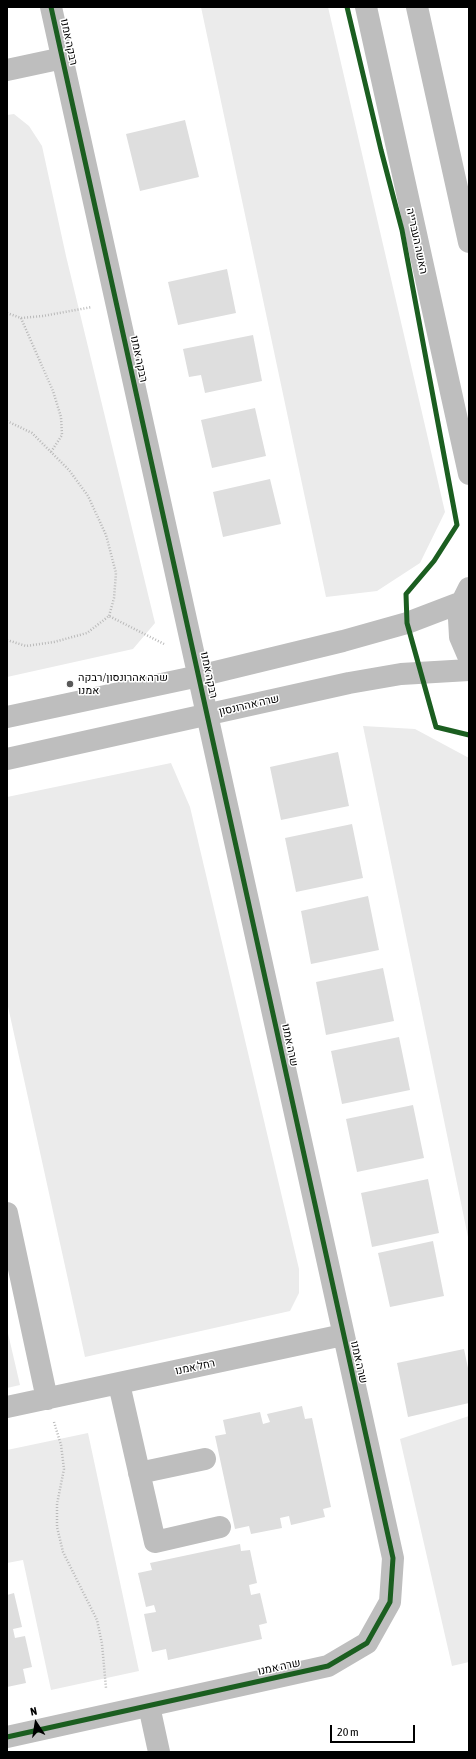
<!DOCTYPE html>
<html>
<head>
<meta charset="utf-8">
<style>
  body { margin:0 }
  #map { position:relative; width:476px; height:1759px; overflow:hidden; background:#fff; font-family:"Asap Condensed",sans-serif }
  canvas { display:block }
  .frame { position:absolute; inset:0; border:8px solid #000; pointer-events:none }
  .north { position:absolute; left:16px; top:1703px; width:40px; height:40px; -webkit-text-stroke:3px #fff; paint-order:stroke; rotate:348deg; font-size:11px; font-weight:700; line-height:16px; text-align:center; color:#000 }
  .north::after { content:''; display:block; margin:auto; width:14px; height:18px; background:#000; clip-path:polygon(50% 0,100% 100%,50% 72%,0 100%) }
  .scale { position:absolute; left:330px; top:1725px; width:85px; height:18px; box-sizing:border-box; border:2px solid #000; border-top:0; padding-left:5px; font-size:12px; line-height:14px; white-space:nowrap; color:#000; -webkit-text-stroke:3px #fff; paint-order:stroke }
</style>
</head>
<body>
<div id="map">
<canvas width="476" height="1759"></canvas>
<div class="frame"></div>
<div class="north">N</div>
<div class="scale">20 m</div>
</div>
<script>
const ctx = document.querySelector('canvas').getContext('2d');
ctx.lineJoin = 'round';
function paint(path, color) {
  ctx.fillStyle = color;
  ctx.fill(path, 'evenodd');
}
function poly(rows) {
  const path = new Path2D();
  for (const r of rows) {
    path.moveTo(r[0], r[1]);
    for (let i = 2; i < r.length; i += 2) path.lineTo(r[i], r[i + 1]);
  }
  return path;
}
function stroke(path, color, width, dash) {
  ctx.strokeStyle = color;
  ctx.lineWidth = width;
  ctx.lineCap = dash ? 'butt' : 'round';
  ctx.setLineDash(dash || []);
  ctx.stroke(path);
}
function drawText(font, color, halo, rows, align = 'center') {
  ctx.font = font + ' "Asap Condensed",Heebo,sans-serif';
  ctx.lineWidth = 3;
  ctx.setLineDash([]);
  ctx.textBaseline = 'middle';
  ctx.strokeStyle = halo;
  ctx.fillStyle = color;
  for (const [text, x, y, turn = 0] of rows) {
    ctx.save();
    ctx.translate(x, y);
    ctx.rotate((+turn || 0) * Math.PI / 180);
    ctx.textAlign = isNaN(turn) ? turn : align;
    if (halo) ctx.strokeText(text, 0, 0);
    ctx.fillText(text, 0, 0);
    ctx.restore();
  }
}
paint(poly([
  [201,7,328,7,445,512,420,563,377,591,326,597],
  [14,114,29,126,42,146,66,256,155,623,133,649,7,677,7,115],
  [363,726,415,729,469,758,469,1242],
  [171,763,190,807,299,1269,299,1293,290,1311,85,1357,7,1002,7,797],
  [7,1329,20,1385,7,1388],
  [469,1416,469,1662,452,1666,400,1439],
  [88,1433,139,1671,51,1690,23,1560,7,1563,7,1450]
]), '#ebebeb');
paint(poly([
  [185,120,199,177,140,191,126,134],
  [227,269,236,313,178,325,168,282],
  [253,335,262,381,205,393,201,375,189,377,183,349],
  [255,408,266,456,212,468,201,420],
  [270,479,281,524,223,537,213,492],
  [338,752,349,806,281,820,270,767],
  [352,824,363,878,296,892,285,838],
  [368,896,379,950,311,964,301,911],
  [383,968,394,1021,326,1035,316,982],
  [399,1037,410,1090,342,1104,331,1051],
  [413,1105,424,1158,357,1172,346,1119],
  [428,1179,439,1233,372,1247,361,1193],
  [433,1241,444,1296,390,1307,378,1253],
  [464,1349,469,1373,469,1403,408,1417,397,1363],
  [302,1406,305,1419,312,1418,331,1507,323,1509,325,1517,291,1525,289,1516,280,1518,282,1528,251,1534,249,1526,235,1529,215,1436,226,1434,223,1420,260,1412,263,1424,270,1422,267,1414],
  [240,1544,241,1551,250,1550,257,1583,249,1585,251,1595,260,1593,267,1623,259,1625,262,1639,168,1660,166,1649,152,1652,144,1614,156,1612,154,1605,146,1607,138,1573,152,1570,150,1563],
  [14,1593,22,1627,13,1629,15,1638,25,1636,32,1667,23,1669,26,1683,7,1687,7,1595]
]), '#dedede');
stroke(poly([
  [7,313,21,318,43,316,92,307],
  [21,318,53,391,61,417,62,435,51,452],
  [7,421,32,433,69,470,88,496,106,535,116,573,114,598,109,616],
  [407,595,434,561,457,525,451,494],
  [7,640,26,646,54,642,87,633,109,616,164,644],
  [428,698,436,727,469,735],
  [54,1422,61,1445,64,1469,57,1504,57,1527,63,1552,97,1620,102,1644,106,1688]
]), '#b9b9b9', 2.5, [1, 2]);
stroke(poly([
  [366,7,469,474],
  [417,7,469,242],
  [7,70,63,58],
  [469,588,462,602,459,619,460,637,469,658],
  [7,717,199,676,343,641,407,623,462,602],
  [7,759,349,683,401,674,469,670],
  [7,1213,47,1399],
  [119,1384,155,1542,220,1527],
  [7,1407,343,1335],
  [139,1473,205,1459],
  [149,1706,159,1752],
  [7,1737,328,1666,367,1643,390,1602,393,1558,51,7]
]), '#bebebe', 22);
stroke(poly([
  [347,7,381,150,402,230,457,525,434,561,406,594,407,623,436,727,469,735],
  [7,1737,328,1666,367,1643,390,1602,393,1558,51,7]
]), '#1b5e20', 5);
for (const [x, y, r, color] of [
  [70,684,4,"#595959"]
]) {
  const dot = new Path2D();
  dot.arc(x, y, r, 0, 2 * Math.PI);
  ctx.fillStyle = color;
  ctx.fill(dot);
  stroke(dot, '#fff', 1.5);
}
drawText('11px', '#000', '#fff', [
  ["רבקה אמנו",69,42,78],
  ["האשה העברייה",417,241,78],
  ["רבקה אמנו",139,359,78],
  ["רבקה אמנו",209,675,78],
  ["שרה אהרונסון",249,705,-13],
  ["שרה אמנו",290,1045,78],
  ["שרה אמנו",359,1362,77],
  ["רחל אמנו",195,1367,-12],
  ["שרה אמנו",279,1667,-12]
]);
drawText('11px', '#000', '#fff', [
  ["שרה אהרונסון/רבקה",78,678],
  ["אמנו",78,691]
], 'left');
</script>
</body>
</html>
